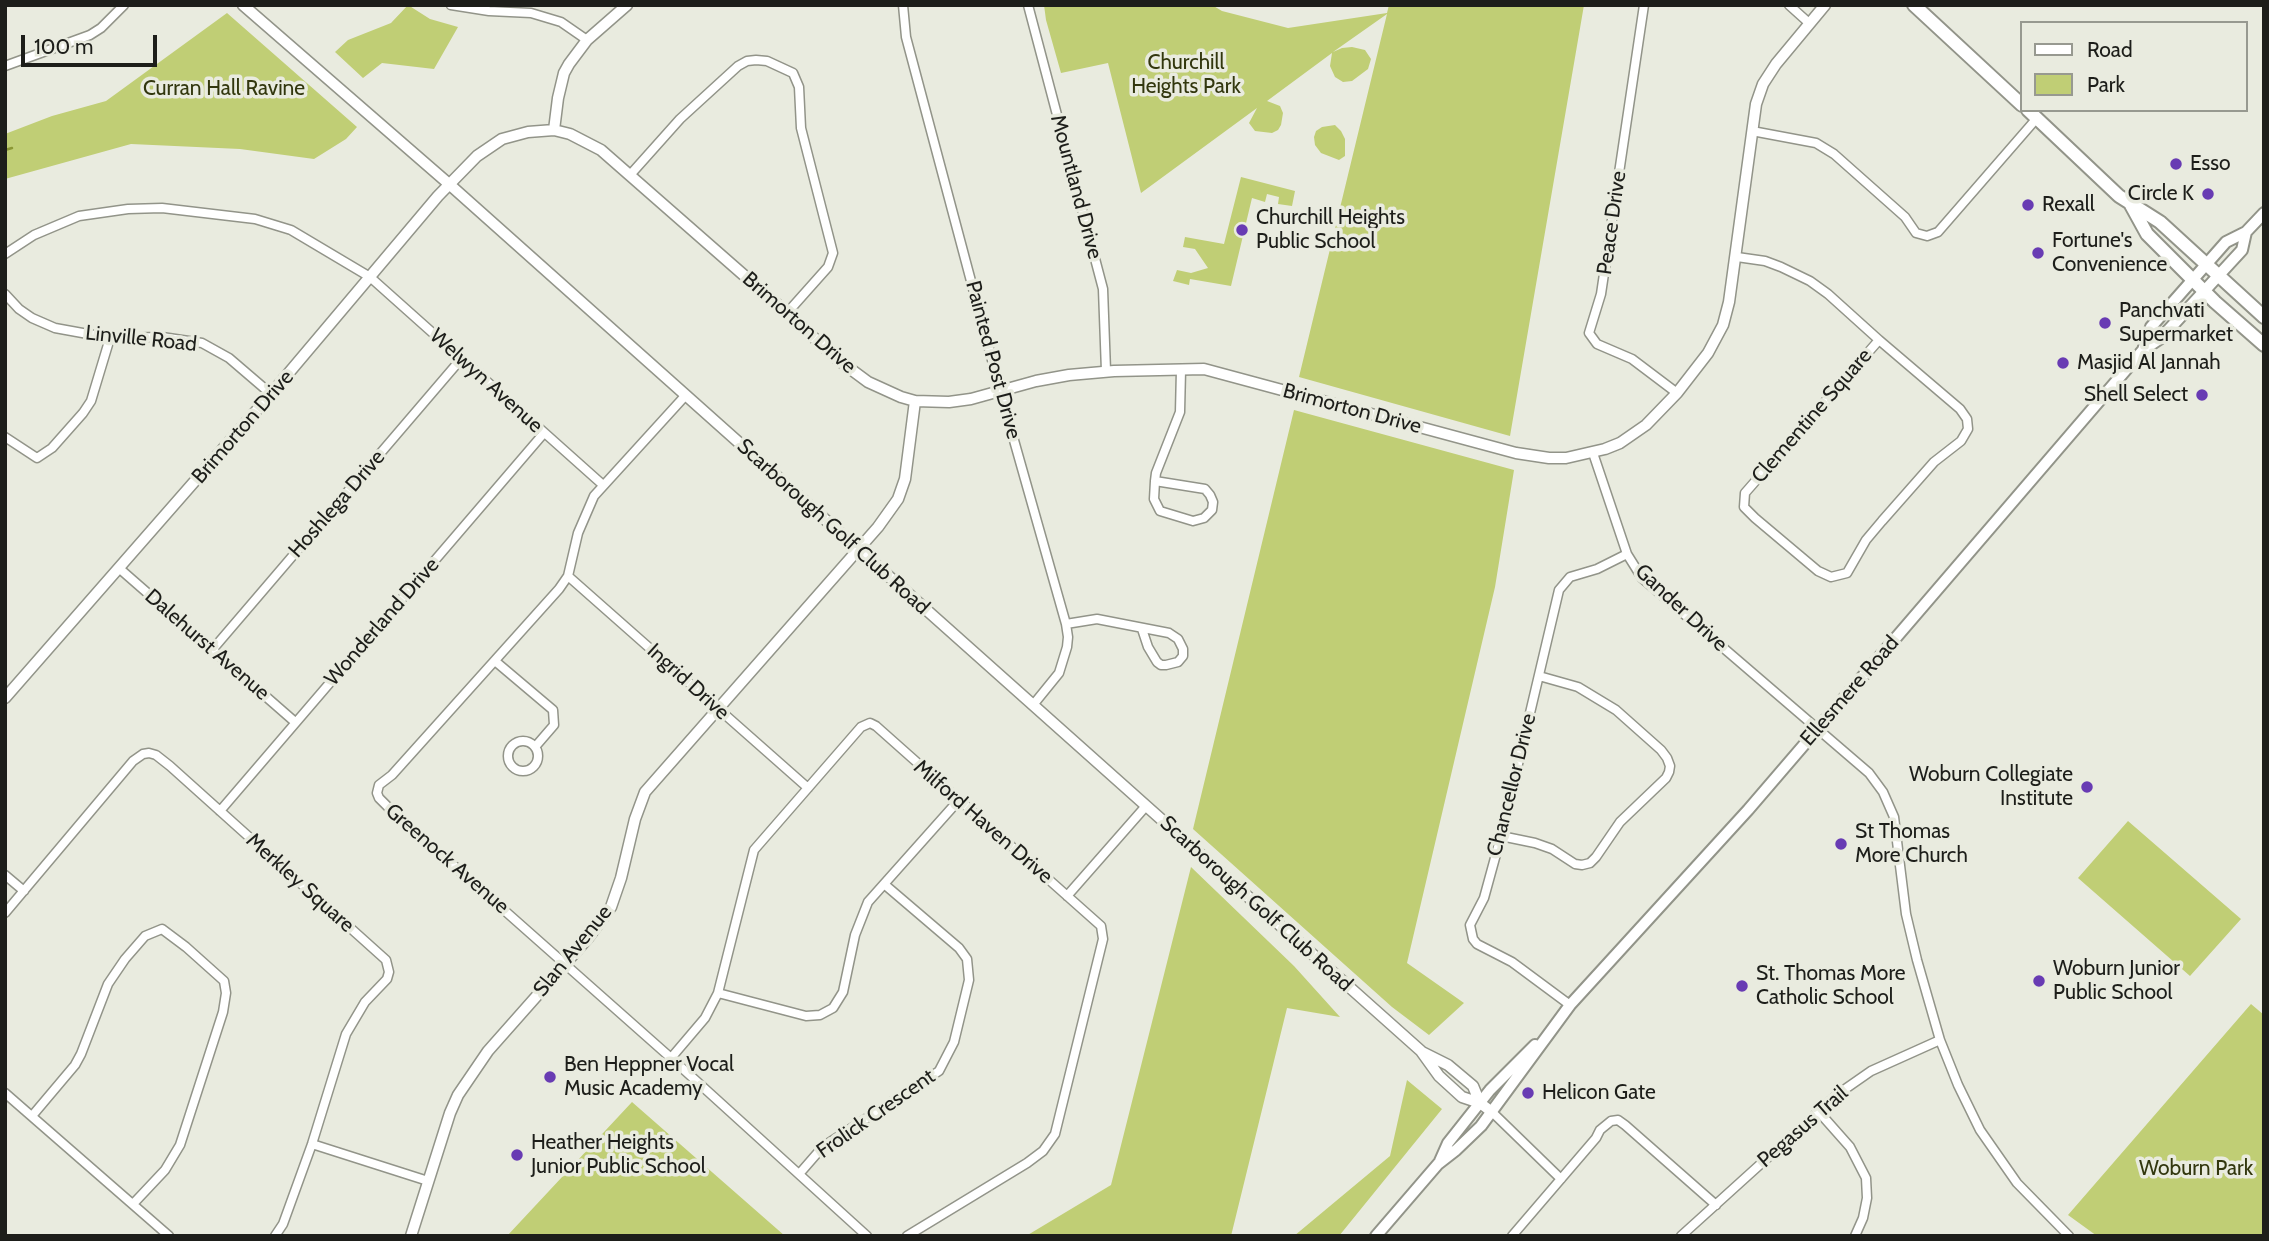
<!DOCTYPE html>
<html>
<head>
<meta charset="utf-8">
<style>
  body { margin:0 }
  #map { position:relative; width:2269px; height:1241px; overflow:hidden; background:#e9ebdf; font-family:Cabin,sans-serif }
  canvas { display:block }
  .frame { position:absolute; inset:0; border:7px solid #1d1e1a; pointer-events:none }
  .legend { position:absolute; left:2020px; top:21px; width:228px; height:91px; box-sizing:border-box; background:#e9ebdf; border:2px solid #979990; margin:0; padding:9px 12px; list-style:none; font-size:21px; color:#1d1e1a }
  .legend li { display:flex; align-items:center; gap:14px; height:35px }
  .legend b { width:35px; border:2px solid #979990 }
  .scale { position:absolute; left:21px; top:35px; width:136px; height:32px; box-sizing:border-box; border:4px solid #1d1e1a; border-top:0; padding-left:9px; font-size:21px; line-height:24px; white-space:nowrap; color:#1d1e1a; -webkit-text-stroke:5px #e9ebdf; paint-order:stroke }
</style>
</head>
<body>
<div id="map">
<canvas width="2269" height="1241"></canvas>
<div class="frame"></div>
<ul class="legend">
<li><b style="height:9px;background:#fff"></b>Road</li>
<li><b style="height:19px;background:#c0ce75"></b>Park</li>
</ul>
<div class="scale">100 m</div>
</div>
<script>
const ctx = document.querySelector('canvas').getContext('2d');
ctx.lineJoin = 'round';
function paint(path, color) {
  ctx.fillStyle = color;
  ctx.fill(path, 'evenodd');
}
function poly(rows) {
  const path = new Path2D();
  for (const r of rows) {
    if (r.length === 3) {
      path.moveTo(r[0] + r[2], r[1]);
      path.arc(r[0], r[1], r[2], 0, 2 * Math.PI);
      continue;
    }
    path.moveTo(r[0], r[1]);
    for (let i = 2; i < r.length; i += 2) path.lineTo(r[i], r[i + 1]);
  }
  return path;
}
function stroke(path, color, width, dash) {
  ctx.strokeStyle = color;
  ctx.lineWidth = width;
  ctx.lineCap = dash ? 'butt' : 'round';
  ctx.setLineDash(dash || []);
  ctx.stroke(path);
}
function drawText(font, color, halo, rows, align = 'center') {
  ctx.font = font + ' Cabin,sans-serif';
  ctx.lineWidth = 7;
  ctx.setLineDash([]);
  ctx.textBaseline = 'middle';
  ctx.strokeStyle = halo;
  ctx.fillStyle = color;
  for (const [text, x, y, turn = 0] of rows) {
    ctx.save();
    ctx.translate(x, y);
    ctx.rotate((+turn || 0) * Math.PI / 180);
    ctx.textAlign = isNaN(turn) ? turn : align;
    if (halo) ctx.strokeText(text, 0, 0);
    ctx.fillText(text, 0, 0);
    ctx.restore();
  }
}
paint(poly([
  [408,5,430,19,458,27,434,69,382,63,363,78,335,52,348,40,391,23],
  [1044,5,1212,5,1222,11,1288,28,1387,13,1389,5,1584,5,1510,436,1299,377,1387,14,1333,52,1342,48,1352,47,1365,50,1371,59,1368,69,1352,81,1343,82,1335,77,1330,66,1332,53,1267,101,1280,106,1283,113,1281,125,1278,130,1272,133,1255,131,1249,123,1257,108,1141,193,1108,63,1061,73,1046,20],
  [227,13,357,127,346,139,314,159,240,149,131,144,5,179,5,134,52,116,106,101],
  [1335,125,1341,131,1345,139,1345,156,1339,160,1321,153,1315,145,1314,137,1316,131,1322,127],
  [1241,177,1295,191,1292,206,1278,204,1279,197,1267,194,1265,202,1252,198,1231,286,1190,279,1189,285,1173,281,1177,270,1191,273,1208,268,1195,249,1183,247,1185,237,1224,244],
  [1294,410,1514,470,1495,587,1407,963,1464,1003,1429,1035,1392,1007,1193,829],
  [2128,821,2241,919,2190,976,2078,878],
  [1191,867,1294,966,1340,1017,1287,1008,1231,1236,1026,1236,1111,1185],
  [2251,1004,2264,1015,2264,1236,2097,1236,2068,1215],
  [1407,1080,1442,1109,1339,1236,1294,1236,1390,1156],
  [632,1102,785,1236,507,1236]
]), '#c0ce75');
stroke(poly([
  [5,150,12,148]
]), '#8b9735', 2.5);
const minor = poly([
  [451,5,489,11,531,13,561,22,587,40],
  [903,5,906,37,1004,405,1066,624,1068,637,1067,647,1059,673,1033,705],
  [1028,5,1103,289,1106,371],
  [1644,5,1601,294,1589,333,1597,344,1632,359,1677,393],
  [1789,5,1809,23],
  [5,66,90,35,101,28,124,5],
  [1752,131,1816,143,1834,154,1905,217,1916,233,1927,236,1938,232,2037,118],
  [630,175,680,119,738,66,747,61,756,60,767,61,793,73,799,87,801,128,833,253,828,267,787,313],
  [5,254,34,235,79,216,128,209,162,208,255,219,291,230,370,277,603,485],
  [1737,257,1765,261,1781,267,1810,281,1828,294,1879,340,1745,493,1744,507,1755,518,1818,571,1831,577,1847,573,1866,540,1882,521,1934,462,1961,441,1968,429,1967,419,1960,409,1879,340],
  [5,294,19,309,32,318,55,328,110,338,162,337,202,343,229,358,271,394],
  [685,396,594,496,578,533,568,576,559,589,392,775,379,785,377,793,379,798,391,810,671,1058,867,1236],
  [5,437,37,458,52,448,83,413,91,401,110,338],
  [1593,453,1627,554,1642,578,1869,773,1883,792,1894,817,1906,914,1917,960,1940,1040,1958,1085,1980,1130,2017,1183,2069,1236],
  [1155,481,1205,489,1210,495,1213,502,1212,510,1204,518,1193,521,1160,511,1154,499,1155,481,1156,473,1180,412,1181,370],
  [120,569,295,722],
  [568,576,808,788],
  [1066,624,1097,619,1169,633,1178,639,1183,649,1183,656,1178,662,1166,665,1161,665,1157,662,1148,647,1142,629],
  [213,649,461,359],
  [495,661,553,710,554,725,535,747],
  [523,756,15],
  [220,811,544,433],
  [1501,836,1535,843,1552,849,1575,864,1582,865,1590,863,1596,857,1620,822,1666,778,1669,772,1670,766,1667,758,1661,750,1616,710,1578,687,1539,676],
  [5,875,24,891],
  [1067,896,1146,806],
  [5,913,133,761,143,754,149,753,156,755,170,766,386,960,389,972,387,979,365,1002,346,1034,312,1144,283,1224,275,1236],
  [718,993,806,1016,820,1015,833,1008,843,992,855,935,868,902,958,801],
  [1570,1005,1512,962,1477,944,1473,939,1470,925,1484,898,1501,836,1559,590,1570,577,1597,569,1627,554],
  [671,1058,705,1018,718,993,754,850,861,727,870,723,876,726,1101,926,1103,939,1055,1134,1043,1151,1027,1163,907,1236],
  [5,1093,169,1236],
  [1492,1112,1561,1179],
  [1819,1112,1850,1147,1866,1178,1867,1198,1863,1218,1855,1236],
  [32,1116,75,1065,81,1054,108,984,125,959,145,936,162,929,186,947,224,981,226,993,223,1012,180,1145,165,1170,133,1204],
  [312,1144,428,1181],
  [800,1173,820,1150,830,1142,939,1071,954,1042,969,980,967,959,959,948,884,884],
  [1512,1236,1596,1138,1600,1130,1611,1121,1618,1120,1625,1125,1716,1205],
  [1681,1236,1838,1094,1871,1071,1940,1040]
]);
const tertiary = poly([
  [243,5,449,184,1421,1051,1439,1076,1462,1097,1480,1103,1492,1112],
  [554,130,558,98,564,73,569,64,587,40,627,5],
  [5,698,271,394,438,196,477,156,502,139,528,132,554,130,570,134,601,150,787,313,837,359,868,382,901,397,915,401,949,402,971,399,1036,381,1069,375,1114,371,1204,369,1516,453,1549,458,1566,458,1605,449,1620,443,1646,425,1677,393,1708,353,1723,325,1729,302,1756,104,1763,84,1776,64,1825,5],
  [1422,1052,1448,1065,1473,1086,1480,1103],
  [411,1236,450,1113,458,1095,488,1051,588,938,611,907,621,878,635,819,645,792,878,527,898,499,905,479,915,401]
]);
const secondary = poly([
  [2143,350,2151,327,2226,242,2246,232,2264,213],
  [1440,1161,1448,1143,1490,1090,1535,1045],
  [1376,1236,1438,1164,1456,1150,1481,1126,1570,1005,1748,810,2143,350,2161,338,2242,250,2246,232]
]);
const primary = poly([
  [1914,5,2022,105],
  [2028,110,2119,196,2160,222,2264,317],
  [2131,205,2147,234,2215,302,2264,345]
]);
stroke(minor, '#929489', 11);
stroke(tertiary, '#929489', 13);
stroke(secondary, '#929489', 14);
stroke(primary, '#929489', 16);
stroke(minor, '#fff', 8);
stroke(tertiary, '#fff', 10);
stroke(secondary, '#fff', 10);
stroke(primary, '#fff', 12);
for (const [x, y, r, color] of [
  [2176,164,7,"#683bb3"],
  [2208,194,7,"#683bb3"],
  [2028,205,7,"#683bb3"],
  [1242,230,7,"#683bb3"],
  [2038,253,7,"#683bb3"],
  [2105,323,7,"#683bb3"],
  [2063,363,7,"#683bb3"],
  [2202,395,7,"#683bb3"],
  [2087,787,7,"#683bb3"],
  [1841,844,7,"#683bb3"],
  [2039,981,7,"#683bb3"],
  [1742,986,7,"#683bb3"],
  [550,1077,7,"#683bb3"],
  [1528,1093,7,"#683bb3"],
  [517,1155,7,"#683bb3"]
]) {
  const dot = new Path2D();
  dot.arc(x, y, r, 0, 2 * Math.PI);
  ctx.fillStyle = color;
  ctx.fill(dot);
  stroke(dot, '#e9ebdf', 2.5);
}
drawText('21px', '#32370e', '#e9ebdf', [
  ["Churchill",1186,63],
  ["Heights Park",1186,87],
  ["Curran Hall Ravine",224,89],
  ["Woburn Park",2196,1169]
]);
drawText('21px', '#1d1e1a', '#e9ebdf', [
  ["Esso",2190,164],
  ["Circle K",2194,194,"right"],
  ["Rexall",2042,205],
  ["Churchill Heights",1256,218],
  ["Public School",1256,242],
  ["Fortune's",2052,241],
  ["Convenience",2052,265],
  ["Panchvati",2119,311],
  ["Supermarket",2119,335],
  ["Masjid Al Jannah",2077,363],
  ["Shell Select",2188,395,"right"],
  ["Woburn Collegiate",2073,775,"right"],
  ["Institute",2073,799,"right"],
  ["St Thomas",1855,832],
  ["More Church",1855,856],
  ["Woburn Junior",2053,969],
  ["Public School",2053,993],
  ["St. Thomas More",1756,974],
  ["Catholic School",1756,998],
  ["Ben Heppner Vocal",564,1065],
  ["Music Academy",564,1089],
  ["Helicon Gate",1542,1093],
  ["Heather Heights",531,1143],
  ["Junior Public School",531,1167]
], 'left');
drawText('21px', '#1d1e1a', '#e9ebdf', [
  ["Mountland Drive",1076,187,75],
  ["Peace Drive",1612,223,-82],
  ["Brimorton Drive",799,323,41],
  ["Linville Road",141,339,6],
  ["Painted Post Drive",993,360,75],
  ["Welwyn Avenue",486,381,42],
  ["Brimorton Drive",1352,409,15],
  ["Clementine Square",1812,416,-49],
  ["Brimorton Drive",243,427,-49],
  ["Hoshlega Drive",337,504,-49],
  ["Scarborough Golf Club Road",833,527,42],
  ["Gander Drive",1681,608,43],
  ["Wonderland Drive",382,622,-49],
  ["Dalehurst Avenue",207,645,41],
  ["Ingrid Drive",688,682,42],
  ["Ellesmere Road",1850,691,-49],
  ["Chancellor Drive",1512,785,-76],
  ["Milford Haven Drive",983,822,41],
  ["Greenock Avenue",447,859,41],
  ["Merkley Square",300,883,42],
  ["Scarborough Golf Club Road",1256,904,42],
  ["Slan Avenue",573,951,-51],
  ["Frolick Crescent",876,1114,-35],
  ["Pegasus Trail",1803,1127,-41]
]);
</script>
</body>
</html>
